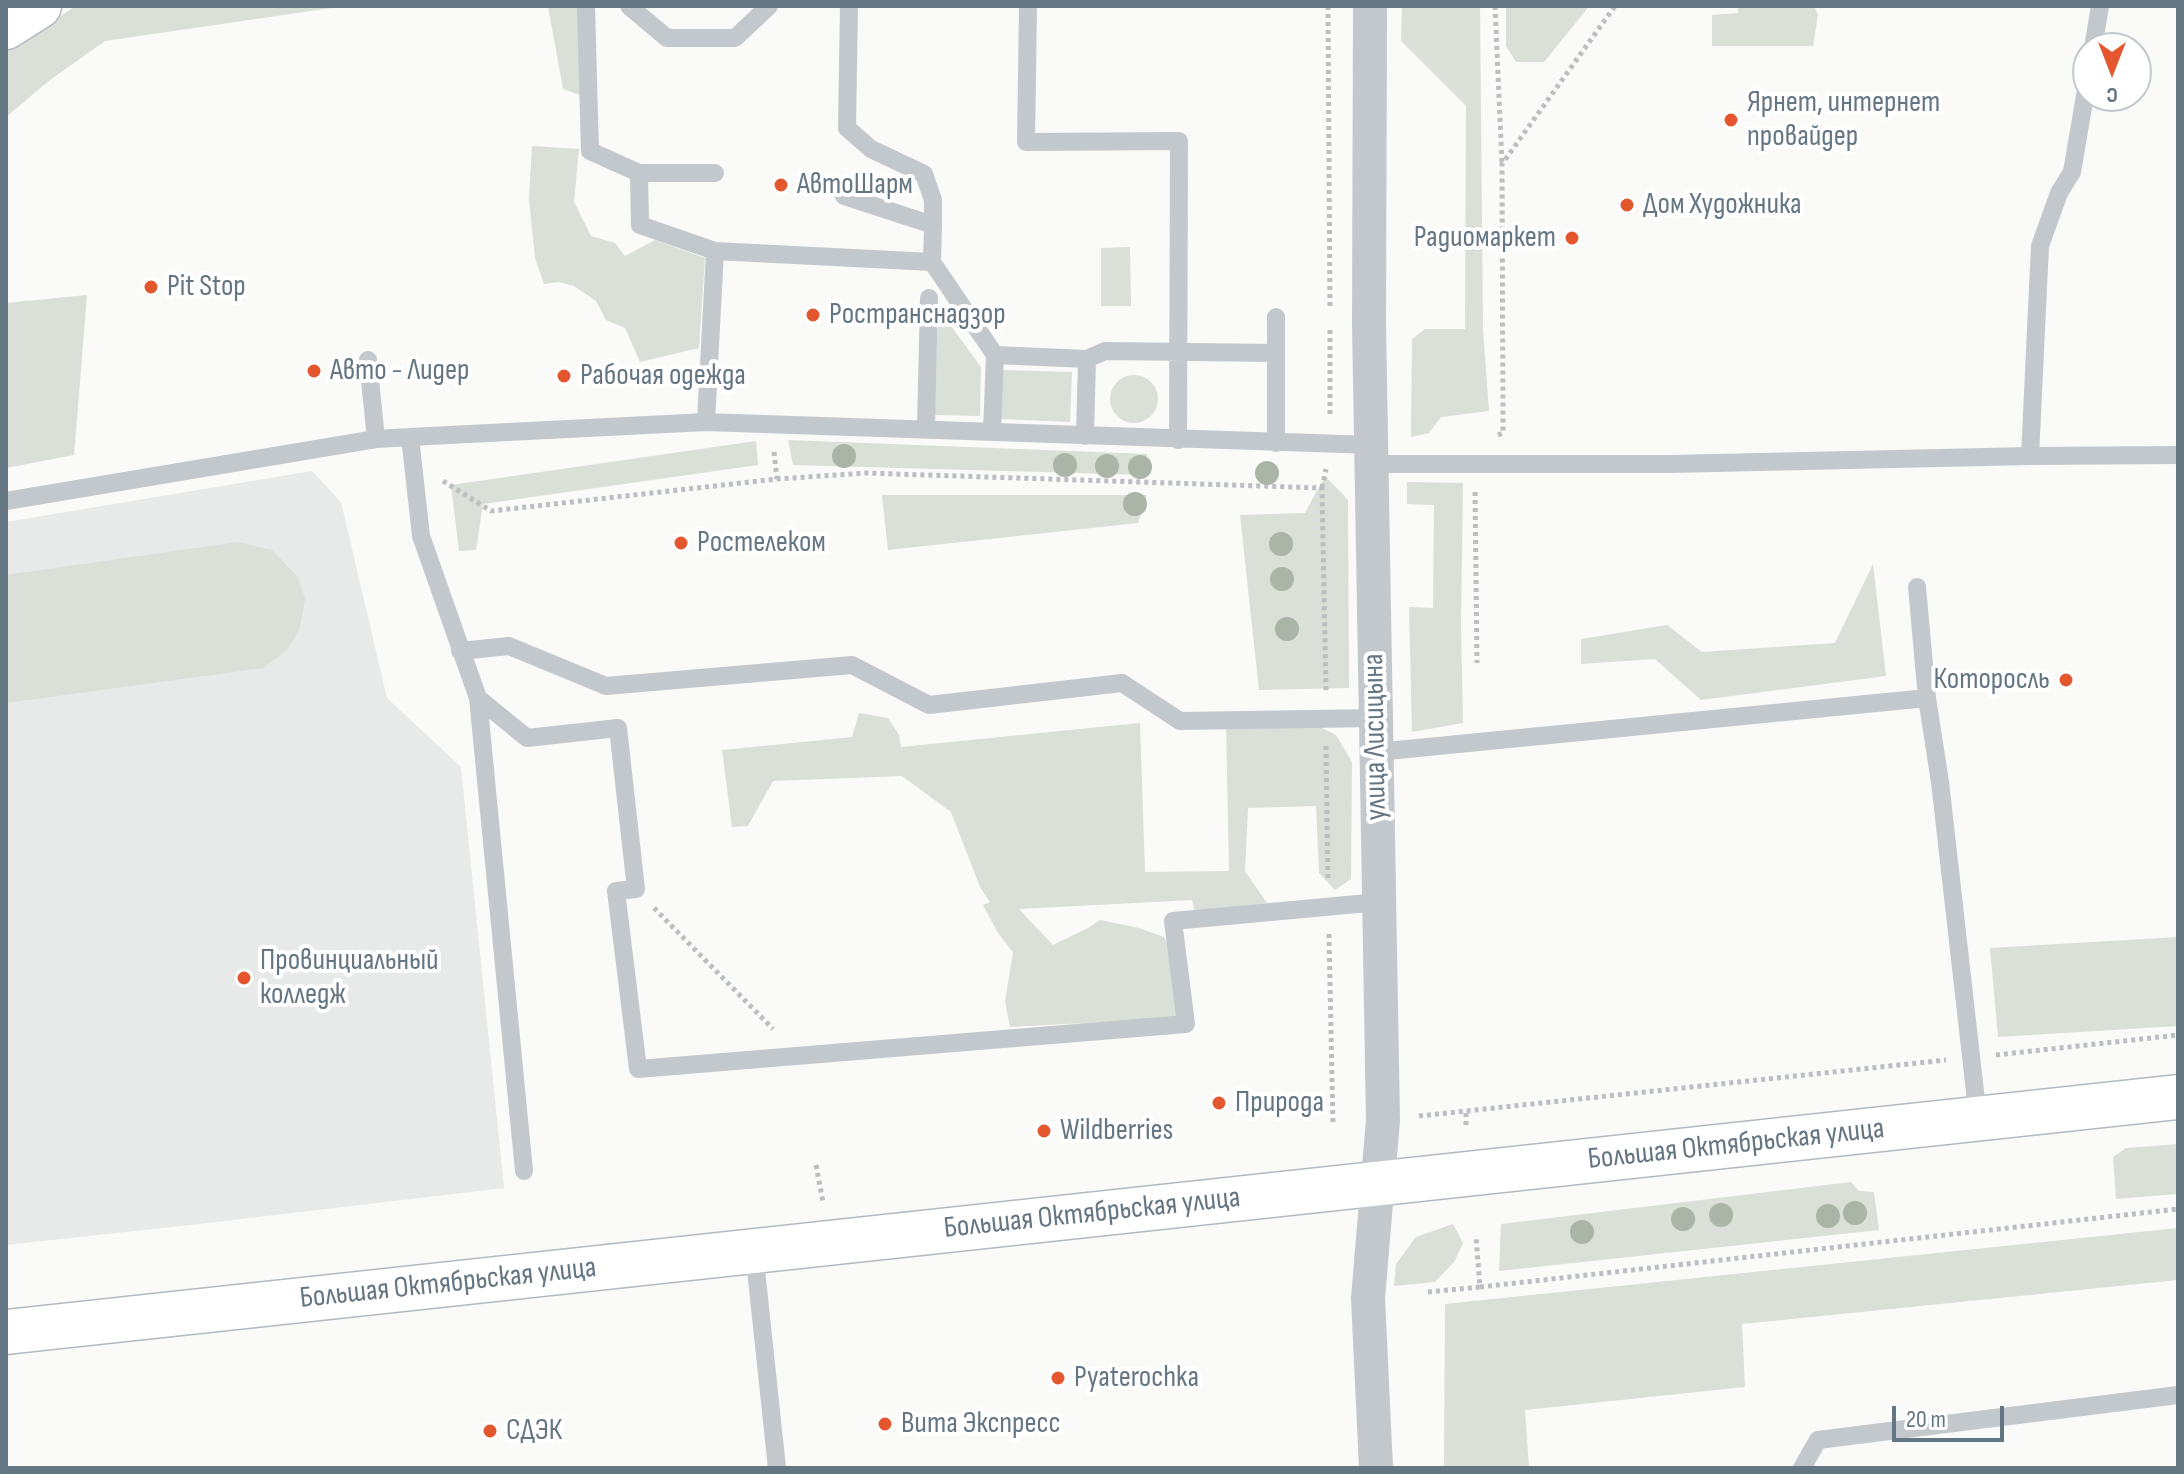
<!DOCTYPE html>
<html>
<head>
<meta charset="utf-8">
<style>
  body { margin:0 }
  #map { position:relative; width:2184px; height:1474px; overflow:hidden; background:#fafaf8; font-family:"Sofia Sans Condensed",sans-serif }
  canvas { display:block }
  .frame { position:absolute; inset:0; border:8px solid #657683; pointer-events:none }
  .north { position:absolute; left:2072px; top:32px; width:80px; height:80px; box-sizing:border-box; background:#fff; border:2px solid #c1c8cd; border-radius:50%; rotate:180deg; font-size:22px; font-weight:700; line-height:32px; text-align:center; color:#657683 }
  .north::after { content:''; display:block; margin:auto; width:28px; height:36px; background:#e4572e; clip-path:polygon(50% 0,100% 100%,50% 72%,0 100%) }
  .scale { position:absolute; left:1892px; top:1406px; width:112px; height:36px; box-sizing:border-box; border:4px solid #657683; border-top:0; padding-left:10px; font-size:24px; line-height:28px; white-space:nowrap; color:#657683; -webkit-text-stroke:6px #fff; paint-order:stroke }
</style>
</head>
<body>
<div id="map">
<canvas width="2184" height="1474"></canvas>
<div class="frame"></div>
<div class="north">С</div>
<div class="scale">20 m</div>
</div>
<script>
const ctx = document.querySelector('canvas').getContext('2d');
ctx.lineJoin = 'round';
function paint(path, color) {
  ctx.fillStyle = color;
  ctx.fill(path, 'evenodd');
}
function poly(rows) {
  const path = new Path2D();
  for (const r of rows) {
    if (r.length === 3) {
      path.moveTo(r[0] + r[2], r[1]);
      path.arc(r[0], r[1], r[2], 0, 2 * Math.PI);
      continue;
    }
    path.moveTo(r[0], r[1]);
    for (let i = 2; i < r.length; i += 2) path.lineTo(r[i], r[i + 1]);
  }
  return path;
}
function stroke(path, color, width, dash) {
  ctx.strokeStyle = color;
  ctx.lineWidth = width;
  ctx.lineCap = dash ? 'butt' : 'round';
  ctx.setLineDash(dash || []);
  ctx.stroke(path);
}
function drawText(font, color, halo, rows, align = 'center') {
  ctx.font = font + ' "Sofia Sans Condensed",sans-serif';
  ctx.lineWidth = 8;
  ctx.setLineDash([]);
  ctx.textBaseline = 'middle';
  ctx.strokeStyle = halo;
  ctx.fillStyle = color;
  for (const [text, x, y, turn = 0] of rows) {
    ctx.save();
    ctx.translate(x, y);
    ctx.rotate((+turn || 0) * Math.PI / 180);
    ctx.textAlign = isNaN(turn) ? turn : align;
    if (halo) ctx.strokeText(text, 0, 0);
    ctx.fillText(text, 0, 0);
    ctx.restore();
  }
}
paint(poly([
  [312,471,341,502,387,698,461,767,504,1188,199,1224,6,1245,6,522]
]), '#e8e9e9');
paint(poly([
  [76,6,345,6,105,41,50,80,6,117,6,51],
  [548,6,578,6,580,95,563,89],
  [1402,6,1480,6,1483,330,1489,411,1441,417,1429,433,1411,437,1412,339,1425,329,1465,329,1466,106,1401,41],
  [1506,6,1586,6,1587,9,1544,62,1516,62,1506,46],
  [1738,6,1814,6,1818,15,1813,46,1712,46,1712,15,1738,13],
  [532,146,579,149,574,202,591,236,615,243,625,256,655,240,705,258,699,348,640,362,625,328,606,320,596,301,574,286,559,282,544,284,535,258,529,199],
  [1130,247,1131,306,1101,306,1101,248],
  [87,295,74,455,6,468,6,303],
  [938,308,981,367,980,416,935,415],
  [1002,370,1072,372,1070,422,1001,419],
  [1134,399,24],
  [788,440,1147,454,1148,475,793,465],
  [756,441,758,465,483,504,476,550,459,551,451,485],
  [1325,476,1348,500,1349,688,1259,690,1240,515,1305,513],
  [1407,482,1463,483,1461,624,1463,723,1412,732,1409,607,1433,608,1434,505,1407,504],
  [882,495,1147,495,1138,523,888,550],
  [238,542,272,550,298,577,305,599,300,628,287,650,263,668,6,703,6,575],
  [1873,564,1886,676,1701,700,1655,659,1581,664,1581,639,1667,625,1702,652,1835,643],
  [859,713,888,718,899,735,901,747,1140,723,1145,872,1229,871,1226,727,1320,727,1336,735,1352,762,1351,879,1335,890,1319,873,1316,806,1248,808,1245,871,1267,903,1195,912,1192,900,1019,909,1053,945,1088,928,1100,920,1139,928,1164,937,1173,954,1179,1018,1010,1027,1005,1002,1013,952,998,933,983,905,990,902,980,887,951,812,902,776,773,781,748,826,732,827,722,750,852,737],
  [2178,937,2178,1026,1998,1037,1990,948],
  [2178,1144,2178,1194,2116,1199,2113,1157,2126,1148],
  [1851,1182,1859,1191,1874,1192,1879,1230,1499,1271,1501,1224],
  [1453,1224,1463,1243,1454,1262,1435,1282,1394,1286,1396,1264,1416,1237],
  [2178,1228,2178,1280,1742,1324,1745,1387,1525,1410,1529,1468,1444,1468,1445,1304]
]), '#dadfd7');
const secondary = poly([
  [6,27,39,6],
  [6,1332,2178,1097]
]);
stroke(secondary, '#b3babf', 47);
stroke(poly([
  [1328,6,1330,308],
  [1495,6,1502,164],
  [1330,330,1330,416],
  [1498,435,1503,433,1502,164,1615,6],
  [774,452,777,479],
  [443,481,491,511,777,479,866,473,1322,488,1326,692],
  [1322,488,1326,469],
  [1475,492,1477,663],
  [1326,746,1328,880],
  [654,908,773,1029],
  [1329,934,1333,1125],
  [1996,1055,2178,1035],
  [1466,1113,1466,1125],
  [1419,1116,1946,1060],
  [816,1165,823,1202],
  [1480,1287,2178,1209],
  [1428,1292,1480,1287,1476,1237]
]), '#bbbfc2', 5, [4, 4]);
stroke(poly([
  [586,6,590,151,639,173],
  [629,6,667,38,735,38,769,6],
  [849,6,847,128,871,149,924,174,933,200,933,225],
  [1028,6,1026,142,1179,141,1178,440],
  [2093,48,2100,6],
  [715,173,639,173,640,225,715,251,932,262,995,355,1087,359,1085,436],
  [844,196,933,225,932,262],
  [1276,317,1276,443],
  [1087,359,1105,351,1276,353],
  [368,360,376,439],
  [706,422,715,251],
  [926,429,929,298],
  [992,432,995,355],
  [2030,456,2040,246,2059,193,2072,172,2088,78],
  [1372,464,1670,464,2030,456,2178,455],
  [6,501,376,439,410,437],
  [1917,587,1927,698,1940,782,1978,1118],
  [460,651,509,646,606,686,852,665,929,705,1122,683,1180,721,1376,718],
  [478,698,527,738,618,728,636,889,616,891,638,1069,1186,1024,1173,921,1379,902],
  [1377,752,1927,698],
  [524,1171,478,698,421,536,410,437,706,422,1371,445],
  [754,1251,777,1468],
  [1802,1468,1818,1440,2178,1395]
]), '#c3c8cc', 18);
stroke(poly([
  [1370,6,1369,324,1383,1120,1368,1298,1376,1468]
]), '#c3c8cc', 34);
stroke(secondary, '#fff', 44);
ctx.fillStyle = '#aab4a7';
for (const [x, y] of [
  [844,456],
  [1065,465],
  [1107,466],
  [1140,467],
  [1267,473],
  [1135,504],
  [1281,544],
  [1282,579],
  [1287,629],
  [1855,1213],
  [1721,1215],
  [1828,1216],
  [1683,1219],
  [1582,1232]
]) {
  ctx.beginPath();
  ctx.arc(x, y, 12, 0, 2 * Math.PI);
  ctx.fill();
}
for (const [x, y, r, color] of [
  [1731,120,8,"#e4572e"],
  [781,185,8,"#e4572e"],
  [1627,205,8,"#e4572e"],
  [1572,238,8,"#e4572e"],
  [151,287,8,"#e4572e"],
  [813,315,8,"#e4572e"],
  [314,371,8,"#e4572e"],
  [564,376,8,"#e4572e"],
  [681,543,8,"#e4572e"],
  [2066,680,8,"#e4572e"],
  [244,978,8,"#e4572e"],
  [1219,1103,8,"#e4572e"],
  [1044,1131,8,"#e4572e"],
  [1058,1378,8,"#e4572e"],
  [885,1424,8,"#e4572e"],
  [490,1431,8,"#e4572e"]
]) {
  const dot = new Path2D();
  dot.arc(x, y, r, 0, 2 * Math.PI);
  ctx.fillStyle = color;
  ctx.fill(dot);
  stroke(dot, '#fff', 3);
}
drawText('30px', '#657683', '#fff', [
  ["Ярнет, интернет",1747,103],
  ["провайдер",1747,137],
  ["АвтоШарм",797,185],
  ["Дом Художника",1643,205],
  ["Радиомаркет",1556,238,"right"],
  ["Pit Stop",167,287],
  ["Ространснадзор",829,315],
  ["Авто - Лидер",330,371],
  ["Рабочая одежда",580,376],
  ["Ростелеком",697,543],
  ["Которосль",2050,680,"right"],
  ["Провинциальный",260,961],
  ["колледж",260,995],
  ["Природа",1235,1103],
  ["Wildberries",1060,1131],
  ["Pyaterochka",1074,1378],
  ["Вита Экспресс",901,1424],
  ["СДЭК",506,1431]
], 'left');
drawText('30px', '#657683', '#fff', [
  ["улица Лисицына",1376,737,-91],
  ["Большая Октябрьская улица",1736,1145,-6],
  ["Большая Октябрьская улица",1092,1214,-6],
  ["Большая Октябрьская улица",448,1284,-6]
]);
</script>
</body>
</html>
